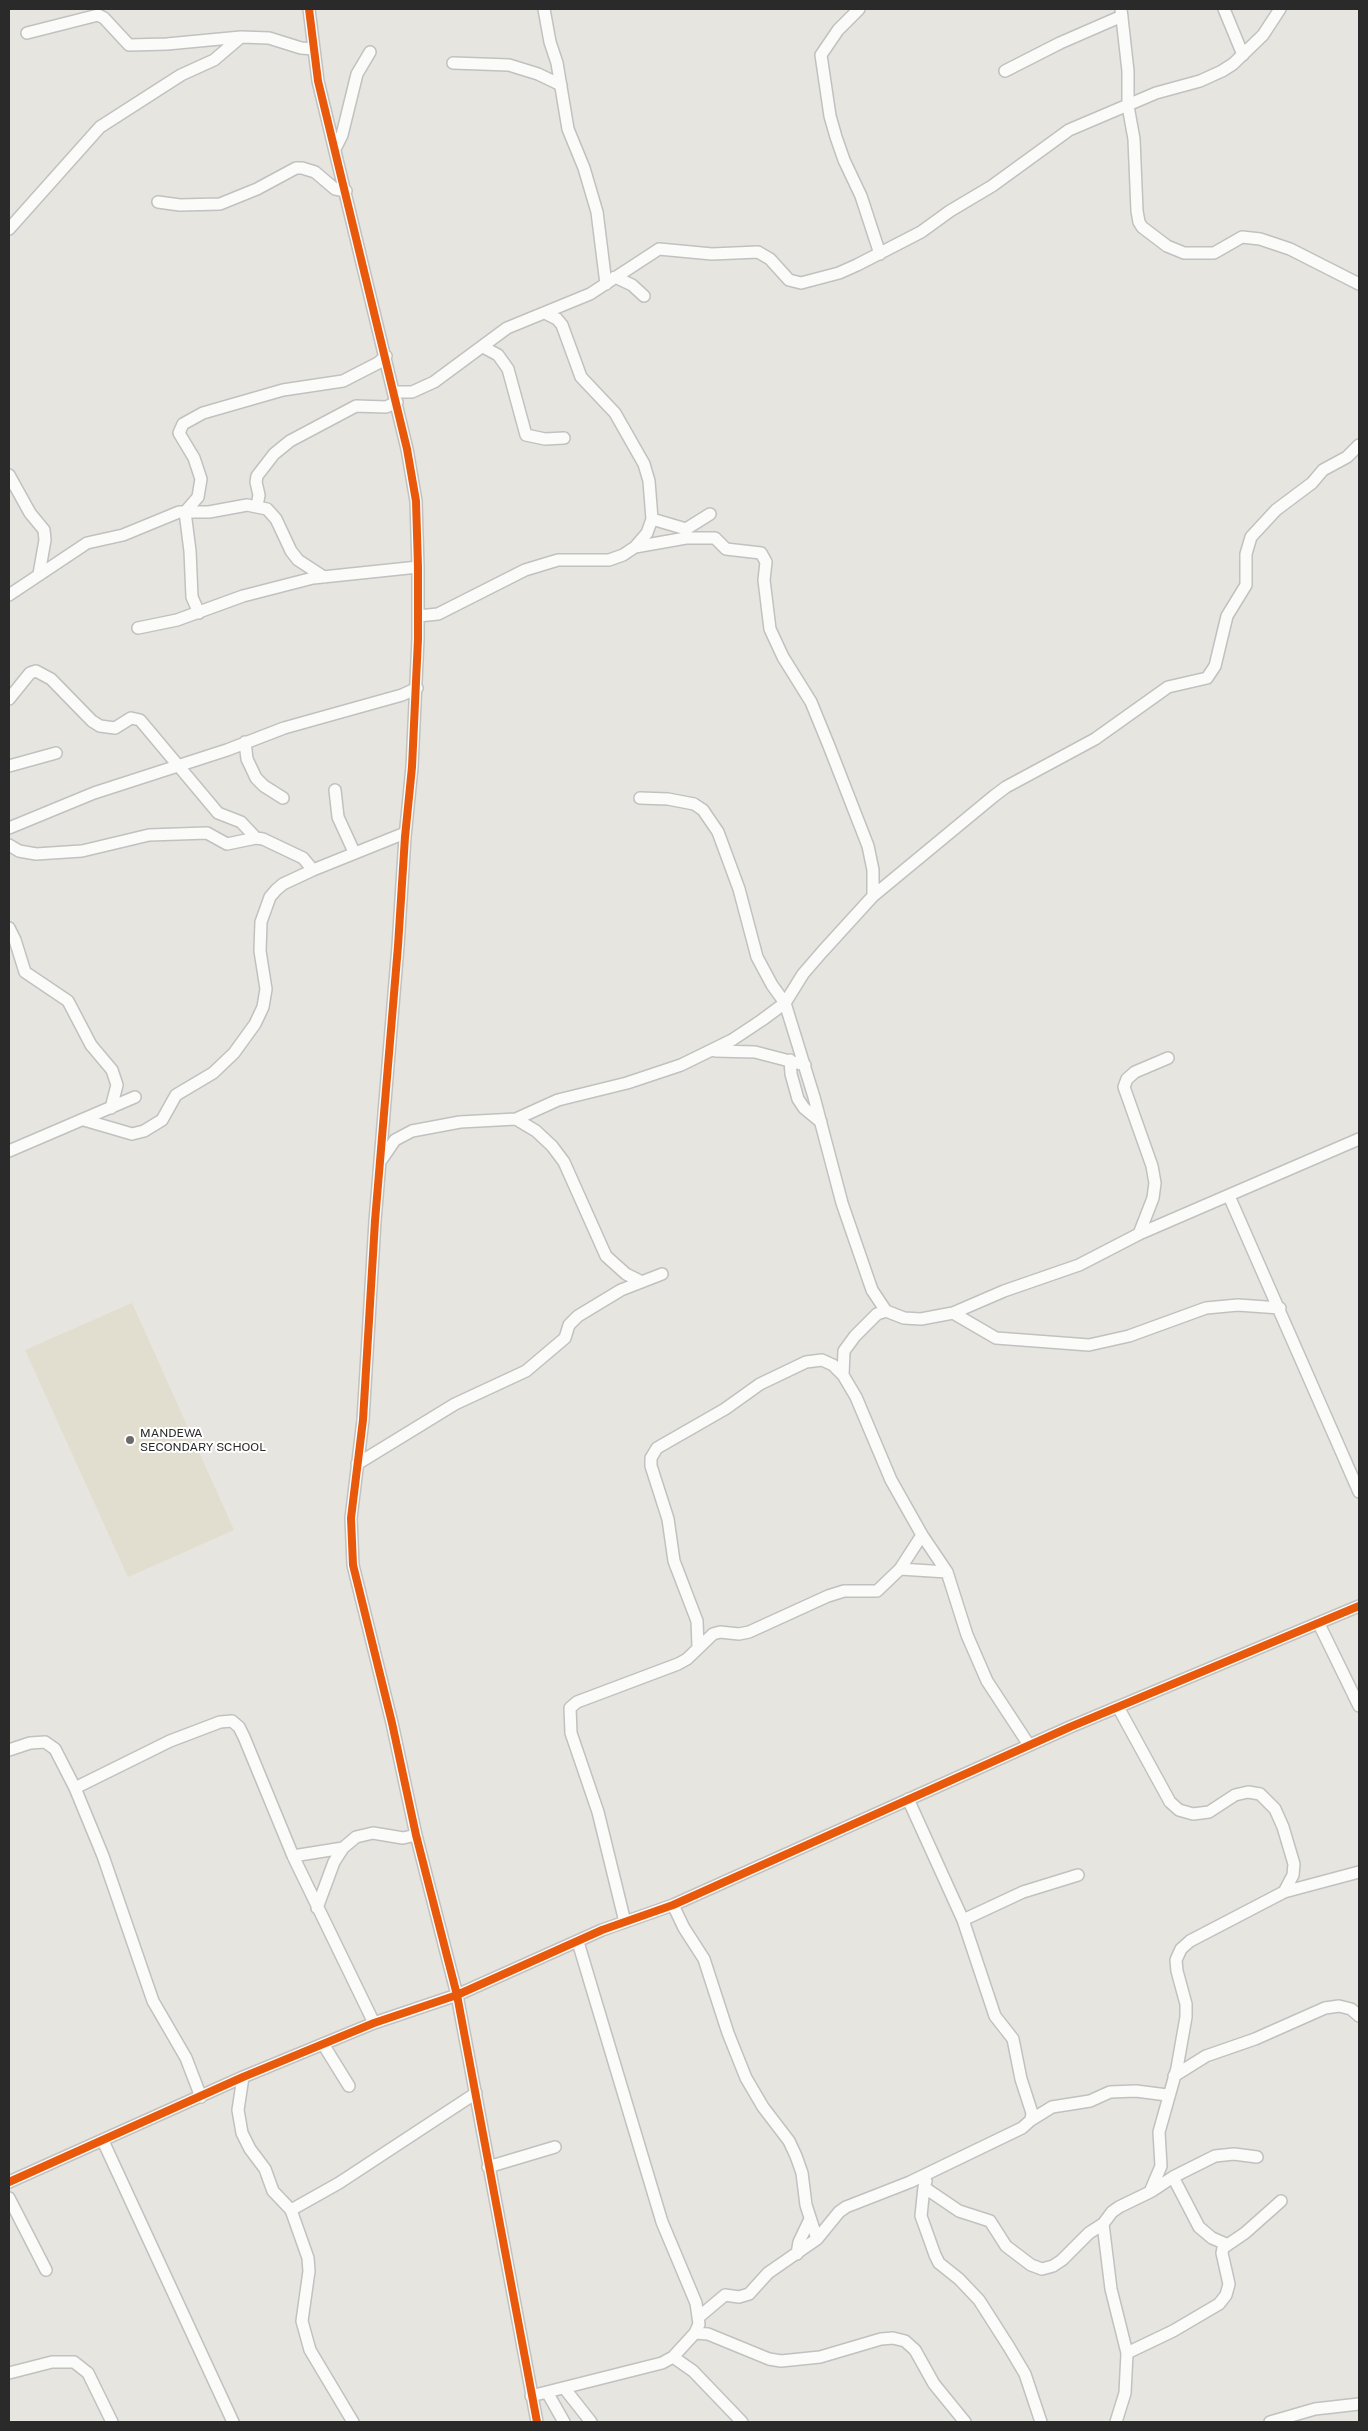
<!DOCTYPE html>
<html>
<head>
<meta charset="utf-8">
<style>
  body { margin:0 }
  #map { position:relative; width:1368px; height:2431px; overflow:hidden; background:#e7e5e0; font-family:"Public Sans",sans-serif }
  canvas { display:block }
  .frame { position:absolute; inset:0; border:10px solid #2a2a2a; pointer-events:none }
</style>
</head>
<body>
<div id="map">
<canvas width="1368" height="2431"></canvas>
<div class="frame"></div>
</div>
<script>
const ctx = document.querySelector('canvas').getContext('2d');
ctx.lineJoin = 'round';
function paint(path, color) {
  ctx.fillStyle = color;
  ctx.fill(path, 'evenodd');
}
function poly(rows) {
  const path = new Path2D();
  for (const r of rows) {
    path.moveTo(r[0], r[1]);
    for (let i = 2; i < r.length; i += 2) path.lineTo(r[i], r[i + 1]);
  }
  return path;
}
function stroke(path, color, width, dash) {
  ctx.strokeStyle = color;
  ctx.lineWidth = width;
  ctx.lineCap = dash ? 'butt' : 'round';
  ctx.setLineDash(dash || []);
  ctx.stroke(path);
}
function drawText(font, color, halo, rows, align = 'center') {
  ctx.font = font + ' "Public Sans",sans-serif';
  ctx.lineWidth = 4;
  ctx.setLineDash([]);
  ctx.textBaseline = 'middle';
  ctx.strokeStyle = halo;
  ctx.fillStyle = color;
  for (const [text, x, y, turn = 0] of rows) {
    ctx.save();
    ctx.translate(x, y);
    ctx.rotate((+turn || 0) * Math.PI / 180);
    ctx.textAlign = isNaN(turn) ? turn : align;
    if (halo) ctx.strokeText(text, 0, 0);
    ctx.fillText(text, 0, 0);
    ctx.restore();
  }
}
paint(poly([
  [132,1303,234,1530,128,1577,25,1350]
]), '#e1ddcf');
const street = poly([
  [309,9,318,81,407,449,416,501,418,567,418,639,412,767,405,837,398,946,375,1221,363,1420,351,1518,353,1565,392,1723,416,1835,457,1995,537,2422],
  [544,9,550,42,557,63,568,129,584,168,597,212,606,284],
  [859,9,838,30,821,55,830,116,836,137,844,160,861,196,880,254],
  [1121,9,1128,71,1128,106,1134,139,1137,211,1139,222,1142,227,1167,246,1184,253,1214,253,1242,237,1260,239,1290,249,1359,284],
  [1224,9,1243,55],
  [27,33,98,15,104,18,129,45,167,44,241,37],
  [453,63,509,65,538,74,561,85],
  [1005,71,1060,43,1122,16],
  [335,149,342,135,357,74,370,52],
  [158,202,180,205,220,204,257,189,296,168,302,168,315,172,335,189,346,191],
  [9,229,100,127,181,75,214,60,241,37,269,38,301,48,314,49],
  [615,277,632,285,644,296],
  [545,313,557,319,562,325,581,377,615,413,644,464,649,481,652,519,647,533,635,547],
  [483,347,498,355,508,369,526,435,545,439,564,438],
  [395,392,412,392,434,382,507,328,590,294,659,249,712,254,758,252,770,259,789,280,801,283,839,273,857,265,921,232,950,211,992,186,1069,130,1156,93,1200,81,1222,71,1233,64,1263,35,1280,9],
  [9,475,30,513,44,530,45,540,39,574],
  [257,506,259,495,256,482,257,476,274,454,290,441,356,406,386,407,397,402],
  [652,519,686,529,710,514],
  [9,595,87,543,123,535,179,512,209,512,247,505,267,509,276,519,291,551,298,560,324,577],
  [199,613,192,597,190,551,185,512,198,497,201,479,194,458,179,433,183,424,203,413,283,390,343,381,378,363,386,356],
  [418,616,438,614,525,570,558,560,609,560,623,555,635,547,686,538,715,538,726,549,761,553,766,562,764,580,770,629,783,657,811,702,829,746,868,846,873,870,873,896],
  [138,628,177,620,243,596,313,578,418,567],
  [9,699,30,673,36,671,51,679,92,721,100,726,115,728,131,718,140,720,218,813,241,822,256,838,263,839,303,858,313,870],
  [245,742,247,759,256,778,264,786,283,798],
  [9,766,56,753],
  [335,790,338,817,354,852],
  [640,798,668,799,694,804,703,810,718,832,739,889,757,957,772,985,785,1003,814,1097,842,1203,872,1290,886,1311,904,1318,921,1319,953,1313,1004,1291,1079,1265,1139,1234,1359,1139],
  [9,828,94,793,227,750,284,728,402,695,417,688],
  [9,845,19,851,36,854,82,851,149,835,207,833,227,844,256,838],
  [9,928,15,940,25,972,68,1001,91,1045,112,1070,117,1085,111,1108],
  [715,1051,755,1052,805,1065],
  [790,1060,791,1074,798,1099,804,1108,821,1122],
  [516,1119,536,1131,552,1146,564,1162,606,1256,626,1274,640,1281],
  [84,1120,132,1134,144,1131,162,1120,176,1095,213,1073,234,1053,255,1024,263,1007,266,989,260,951,261,922,270,897,276,890,283,884,313,870,405,833],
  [9,1151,135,1097],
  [382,1159,395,1140,412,1131,460,1122,516,1119,558,1100,627,1083,681,1065,732,1040,762,1020,785,1003,803,974,822,952,873,896,994,796,1006,787,1095,739,1168,687,1207,678,1215,666,1227,616,1246,585,1246,554,1251,537,1276,510,1312,483,1323,470,1347,457,1359,445],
  [1229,1196,1359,1492],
  [1139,1234,1153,1198,1155,1183,1152,1166,1124,1087,1127,1079,1135,1072,1168,1058],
  [953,1313,996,1338,1089,1345,1129,1336,1206,1308,1238,1305,1280,1308],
  [843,1375,844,1351,855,1336,877,1314,886,1311],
  [357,1464,455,1404,526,1371,565,1338,569,1325,578,1316,621,1290,662,1274],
  [900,1569,947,1572],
  [1319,1624,1359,1706],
  [698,1646,697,1621,674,1561,668,1519,651,1466,651,1458,657,1448,725,1409,760,1384,806,1362,822,1360,833,1365,843,1375,856,1397,891,1480,922,1535,947,1572,967,1635,987,1681,1029,1745],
  [9,1750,30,1743,45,1742,55,1749,75,1788,103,1856,153,2001,186,2058,201,2097],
  [75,1788,170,1741,220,1722,232,1721,239,1727,244,1737,293,1856,374,2023],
  [293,1856,343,1848],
  [1284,1892,1359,1872],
  [673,1905,684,1928,704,1959,728,2033,746,2078,763,2107,789,2141,796,2156,802,2173,806,2205,817,2239],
  [317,1908,334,1862,343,1848,356,1837,373,1833,403,1838,416,1835],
  [963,1920,1023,1892,1078,1875],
  [625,1922,598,1812,571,1733,570,1708,577,1702,678,1664,687,1659,713,1634,720,1632,739,1634,749,1632,828,1596,844,1591,877,1591,900,1569,922,1535],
  [323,2044,349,2086],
  [1174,2076,1206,2056,1255,2039,1325,2008,1339,2006,1351,2009,1359,2016],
  [243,2077,238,2110,242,2133,250,2149,265,2169,273,2191,291,2210,308,2258,309,2271,302,2321,310,2350,353,2422],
  [1031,2120,1052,2107,1090,2101,1110,2092,1136,2091,1167,2095],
  [103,2141,233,2422],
  [488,2167,555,2147],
  [1173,2177,1215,2156,1234,2154,1257,2157],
  [926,2181,924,2187,928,2190,959,2211,990,2221,1006,2246,1031,2265,1042,2269,1053,2266,1062,2260,1089,2233,1103,2224],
  [9,2182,243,2077,374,2023,457,1995,602,1930,673,1905,1070,1727,1359,1606],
  [924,2187,921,2216,935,2255,939,2263,959,2279,979,2300,1009,2347,1025,2374,1041,2422],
  [1152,2191,1173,2177,1199,2227,1212,2238,1226,2244],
  [9,2198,46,2270],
  [291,2210,339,2183,476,2093],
  [797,2254,799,2242,810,2219],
  [700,2316,725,2295,739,2297,749,2294,768,2273,817,2239,839,2212,846,2207,910,2182,1022,2128,1031,2120,1032,2113,1021,2079,1013,2039,995,2016,963,1920,908,1799],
  [695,2333,708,2334,769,2359,781,2361,820,2357,881,2339,893,2338,905,2341,915,2350,934,2384,965,2422],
  [1127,2353,1173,2331,1219,2304,1226,2295,1229,2284,1222,2253,1223,2248,1245,2233,1281,2201],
  [673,2357,693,2371,742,2422],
  [9,2373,52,2362,74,2362,88,2373,112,2422],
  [565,2389,591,2422],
  [547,2392,564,2422],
  [531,2396,662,2363,673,2357,695,2333,699,2324,696,2303,662,2222,578,1942],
  [1116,2422,1125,2393,1127,2353,1111,2289,1103,2224,1112,2212,1119,2207,1150,2192,1161,2166,1159,2132,1177,2068,1186,2017,1186,2004,1177,1971,1176,1960,1181,1949,1190,1941,1284,1892,1293,1875,1294,1864,1283,1827,1275,1809,1260,1794,1248,1792,1235,1795,1209,1812,1193,1814,1179,1810,1170,1802,1118,1707],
  [1270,2422,1315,2409,1359,2404]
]);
stroke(street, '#c1c1c0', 14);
stroke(street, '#fbfbfa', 11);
stroke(poly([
  [309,9,318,81,407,449,416,501,418,567,418,639,412,767,405,837,398,946,375,1221,363,1420,351,1518,353,1565,392,1723,416,1835,457,1995,537,2422],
  [9,2182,243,2077,374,2023,457,1995,602,1930,673,1905,1070,1727,1359,1606]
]), '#e8590c', 8);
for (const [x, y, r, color] of [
  [130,1440,5,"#6c6b6a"]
]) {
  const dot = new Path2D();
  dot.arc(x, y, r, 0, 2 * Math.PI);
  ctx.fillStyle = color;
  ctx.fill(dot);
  stroke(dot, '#fff', 2);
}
drawText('12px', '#2a2a2a', '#fff', [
  ["MANDEWA",140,1433],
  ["SECONDARY SCHOOL",140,1447]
], 'left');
</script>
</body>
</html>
